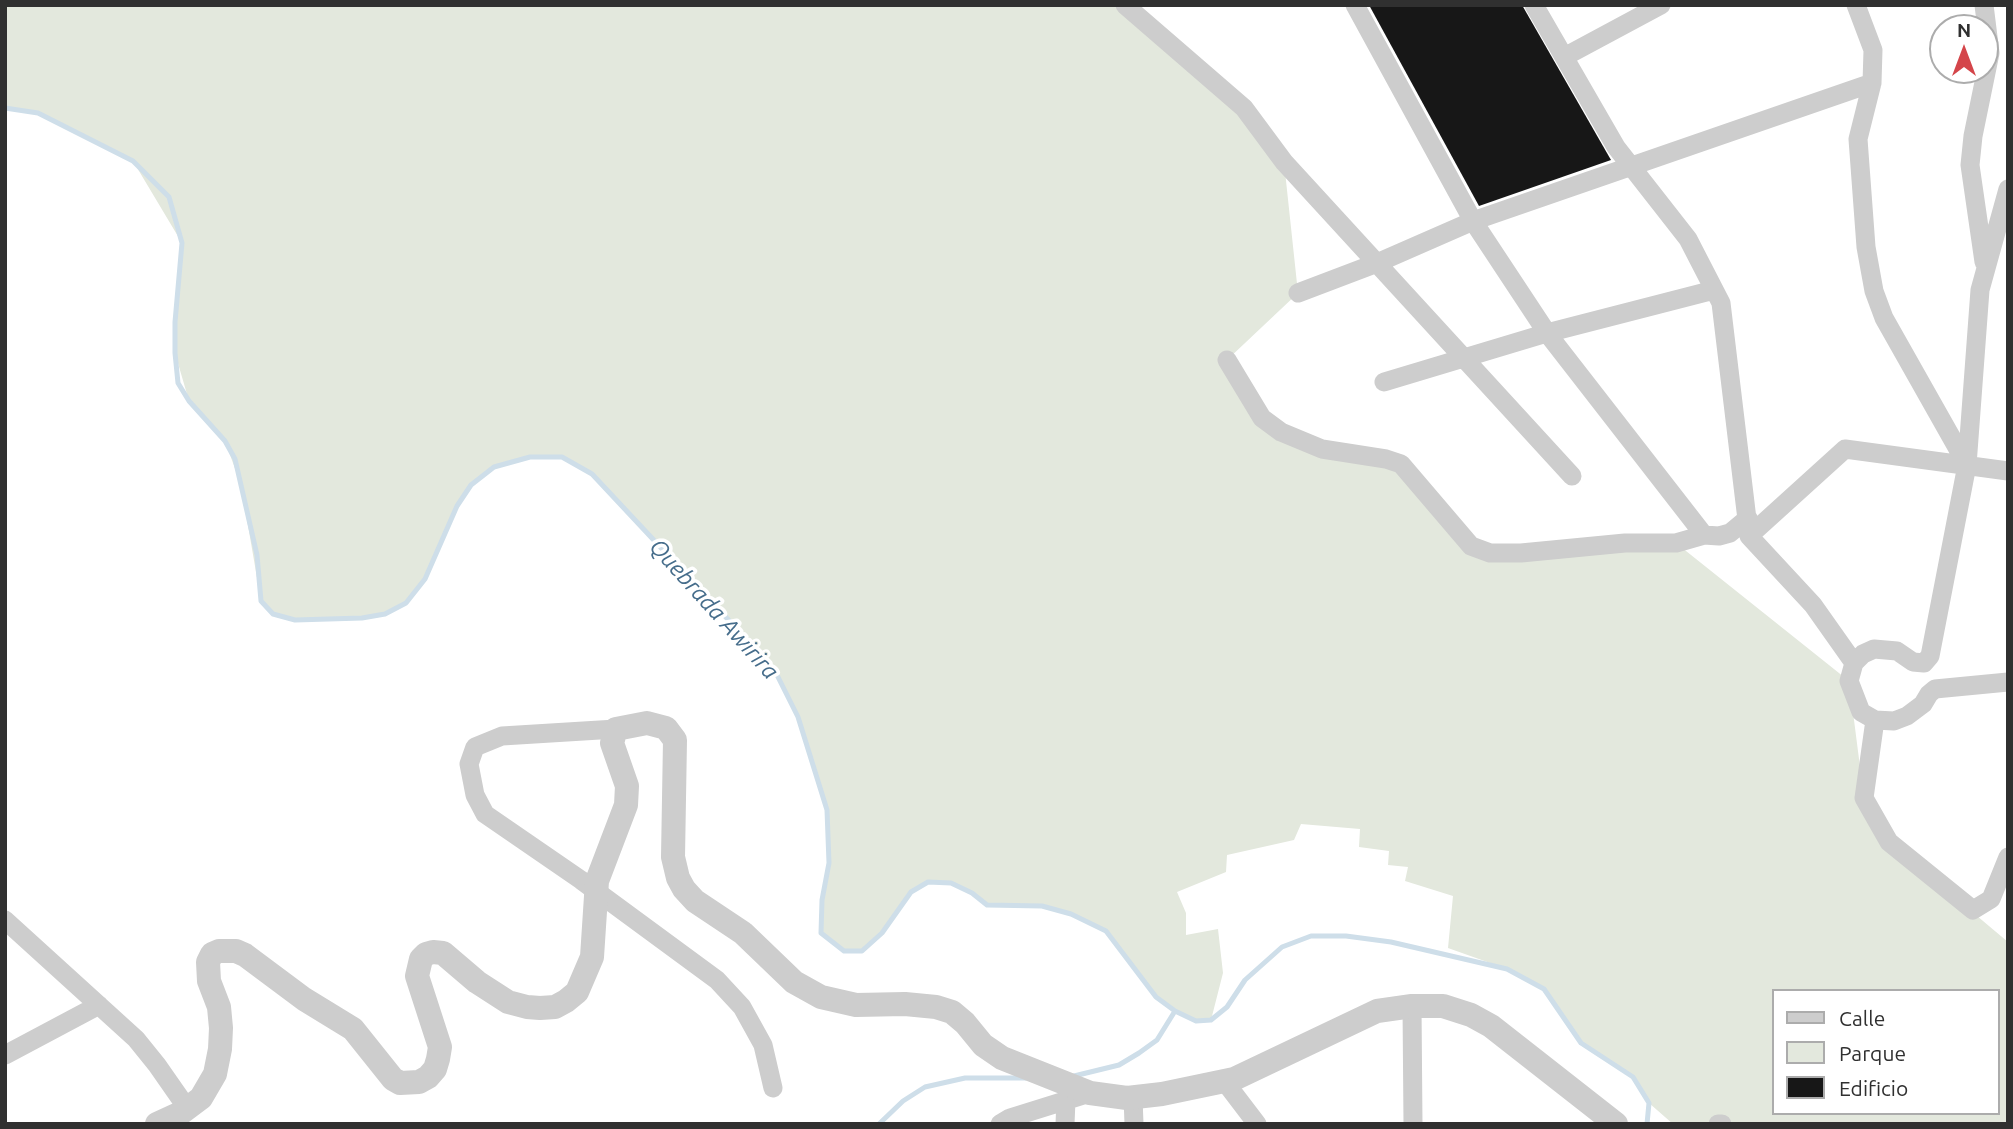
<!DOCTYPE html>
<html>
<head>
<meta charset="utf-8">
<style>
  body { margin:0 }
  #map { position:relative; width:2013px; height:1129px; overflow:hidden; background:#fff; font-family:Ubuntu,sans-serif }
  canvas { display:block }
  .frame { position:absolute; inset:0; border:7px solid #303030; pointer-events:none }
  .legend { position:absolute; left:1772px; top:989px; width:228px; height:126px; box-sizing:border-box; background:#fff; border:2px solid #acacac; margin:0; padding:9px 12px; list-style:none; font-size:21px; color:#303030 }
  .legend li { display:flex; align-items:center; gap:14px; height:35px }
  .legend b { width:35px; border:2px solid #acacac }
  .north { position:absolute; left:1929px; top:14px; width:70px; height:70px; box-sizing:border-box; background:#fff; border:2px solid #acacac; border-radius:50%; rotate:0deg; font-size:19px; font-weight:700; line-height:28px; text-align:center; color:#303030 }
  .north::after { content:''; display:block; margin:auto; width:24px; height:32px; background:#d4454a; clip-path:polygon(50% 0,100% 100%,50% 72%,0 100%) }
</style>
</head>
<body>
<div id="map">
<canvas width="2013" height="1129"></canvas>
<div class="frame"></div>
<ul class="legend">
<li><b style="height:9px;background:#cdcdcd"></b>Calle</li>
<li><b style="height:19px;background:#e3e8dd"></b>Parque</li>
<li><b style="height:19px;background:#171717"></b>Edificio</li>
</ul>
<div class="north">N</div>
</div>
<script>
const ctx = document.querySelector('canvas').getContext('2d');
ctx.lineJoin = 'round';
function paint(path, color) {
  ctx.fillStyle = color;
  ctx.fill(path, 'evenodd');
}
function poly(rows) {
  const path = new Path2D();
  for (const r of rows) {
    path.moveTo(r[0], r[1]);
    for (let i = 2; i < r.length; i += 2) path.lineTo(r[i], r[i + 1]);
  }
  return path;
}
function stroke(path, color, width, dash) {
  ctx.strokeStyle = color;
  ctx.lineWidth = width;
  ctx.lineCap = dash ? 'butt' : 'round';
  ctx.setLineDash(dash || []);
  ctx.stroke(path);
}
function drawText(font, color, halo, rows, align = 'center') {
  ctx.font = font + ' Ubuntu,sans-serif';
  ctx.lineWidth = 7;
  ctx.setLineDash([]);
  ctx.textBaseline = 'middle';
  ctx.strokeStyle = halo;
  ctx.fillStyle = color;
  for (const [text, x, y, turn = 0] of rows) {
    ctx.save();
    ctx.translate(x, y);
    ctx.rotate((+turn || 0) * Math.PI / 180);
    ctx.textAlign = isNaN(turn) ? turn : align;
    if (halo) ctx.strokeText(text, 0, 0);
    ctx.fillText(text, 0, 0);
    ctx.restore();
  }
}
paint(poly([
  [5,5,1125,5,1244,108,1284,162,1298,293,1227,360,1281,432,1386,459,1471,546,1676,543,1849,681,1864,798,1889,842,2008,942,2008,1124,1673,1124,1649,1103,1633,1077,1581,1043,1543,989,1507,969,1448,948,1453,896,1405,881,1408,867,1388,865,1389,851,1359,847,1360,829,1301,824,1294,840,1227,855,1226,872,1177,892,1186,913,1186,935,1218,929,1223,973,1211,1020,1196,1021,1175,1011,1156,997,1106,931,1071,914,1042,906,987,905,972,893,951,883,928,882,911,892,882,933,862,951,844,951,821,933,822,900,829,863,827,810,798,717,776,673,750,643,591,474,562,457,530,457,494,467,471,485,457,506,425,579,406,603,385,614,362,618,295,620,273,614,261,601,241,485,225,441,189,401,175,353,175,322,182,243,133,161,38,113,5,108],
  [1773,991,1997,991,1997,1113,1773,1113]
]), '#e3e8dd');
stroke(poly([
  [5,108,38,113,133,161,169,197,182,243,175,322,175,353,178,383,189,401,225,441,235,459,257,555,261,601,273,614,295,620,362,618,385,614,406,603,425,579,457,506,471,485,494,467,530,457,562,457,592,474,750,643,776,673,798,717,827,810,829,863,822,900,821,933,844,951,862,951,882,933,911,892,928,882,951,883,972,893,987,905,1042,906,1071,914,1106,931,1156,997,1175,1011,1196,1021,1211,1020,1227,1007,1245,980,1282,947,1311,936,1346,936,1391,942,1507,969,1544,989,1581,1043,1633,1077,1649,1103,1647,1124],
  [1074,1076,1119,1065,1139,1053,1157,1040,1175,1011],
  [879,1124,903,1101,925,1087,965,1078,1026,1078]
]), '#cedee9', 5);
paint(poly([
  [1369,5,1522,5,1611,160,1479,206]
]), '#171717');
stroke(poly([
  [1125,5,1244,108,1284,162,1572,476],
  [1355,5,1473,221,1547,333,1704,535,1719,536,1730,533,1748,518],
  [1534,5,1616,147,1688,239,1721,303,1749,536,1813,605,1854,663],
  [1984,5,1990,53,1973,136,1970,165,1984,262],
  [1564,57,1661,5],
  [1872,83,1858,139,1866,247,1874,291,1884,318,1967,465],
  [2008,189,1980,290,1967,465,1930,656,1924,663,1913,662,1897,651,1874,649,1863,654,1854,663,1849,681,1861,712,1875,720,1894,721,1907,716,1923,704,1929,694,1935,689,2008,682],
  [1298,293,1377,263,1473,221,1872,83,1873,50,1856,5],
  [1227,360,1262,418,1281,432,1322,449,1386,459,1401,464,1471,546,1490,553,1521,553,1625,543,1676,543,1704,535],
  [1384,382,1547,333,1714,290],
  [1749,536,1845,449,2008,471],
  [1875,720,1864,798,1889,842,1973,910,1991,899,2008,857],
  [616,729,502,736,475,747,469,764,475,795,485,814,581,880,717,980,742,1007,763,1045,773,1088],
  [5,920,136,1039,157,1065,187,1108],
  [1412,1006,1413,1124],
  [5,1055,99,1005],
  [1225,1082,1257,1124],
  [1133,1097,1134,1124],
  [1000,1124,1010,1118,1090,1093],
  [1065,1124,1066,1100],
  [1718,1124,1722,1124]
]), '#cdcdcd', 19);
stroke(poly([
  [157,1124,181,1113,201,1098,215,1074,220,1049,221,1028,219,1007,209,981,208,962,212,954,219,951,236,951,245,955,304,999,353,1029,393,1079,400,1083,419,1082,428,1077,435,1069,438,1059,440,1047,417,976,421,959,426,954,433,952,443,953,477,982,508,1002,527,1007,540,1008,555,1007,566,1001,577,992,592,957,597,881,626,805,627,786,612,743,616,729,647,723,666,728,675,740,673,857,678,878,684,889,695,901,743,933,794,982,821,997,856,1005,905,1004,936,1007,952,1012,965,1023,983,1045,1002,1058,1090,1093,1127,1098,1162,1094,1234,1079,1377,1011,1412,1006,1443,1006,1471,1015,1491,1026,1616,1124]
]), '#cdcdcd', 24);
drawText('italic 23px', '#466d8b', '#fff', [
  ["Quebrada Awirira",714,609,48]
]);
</script>
</body>
</html>
